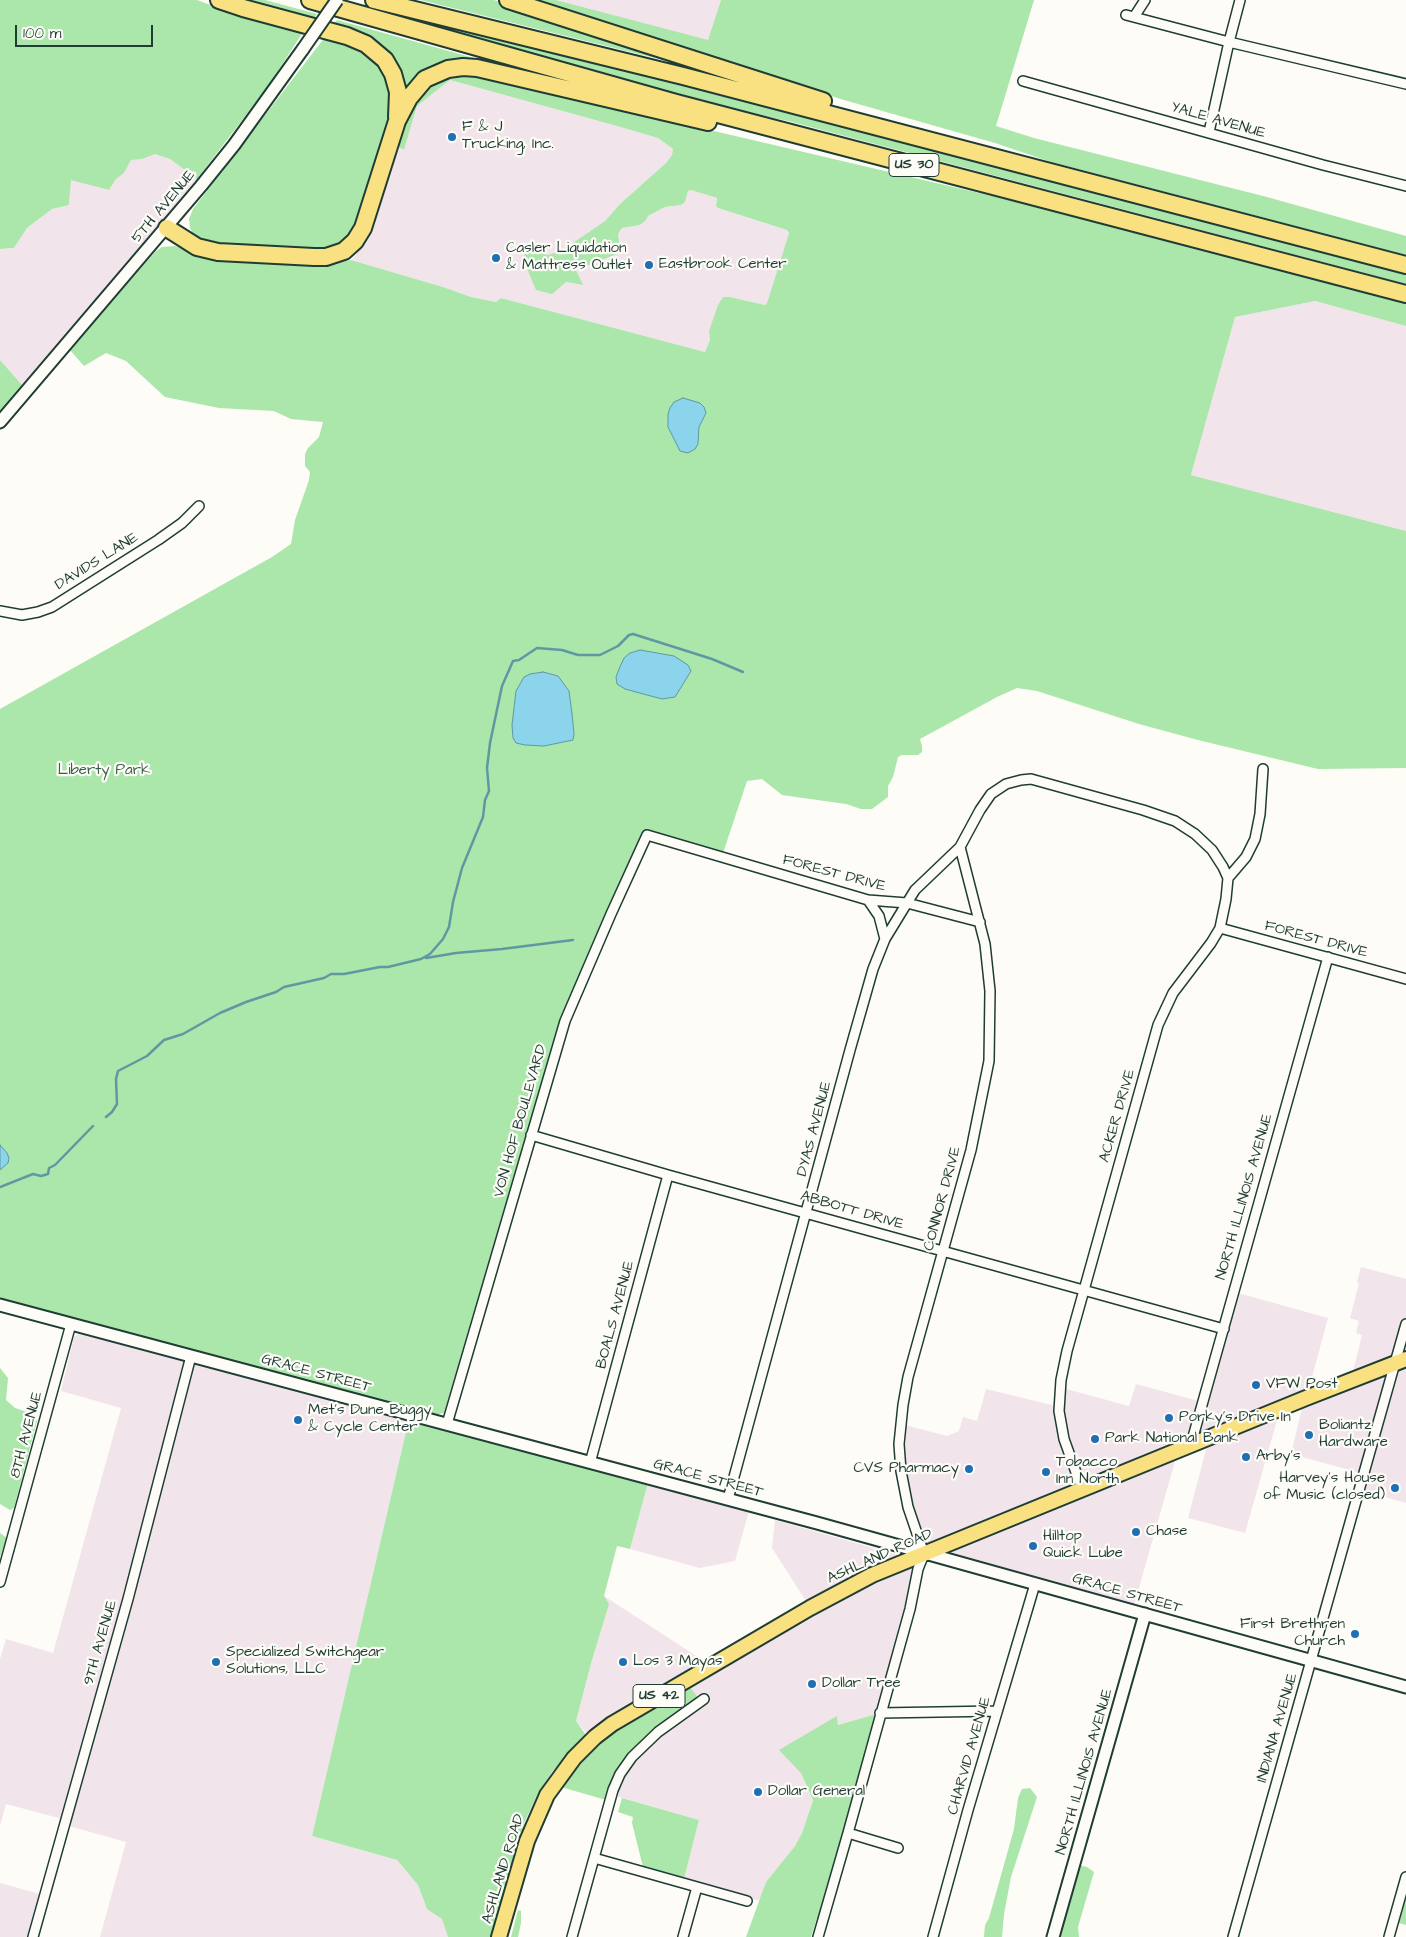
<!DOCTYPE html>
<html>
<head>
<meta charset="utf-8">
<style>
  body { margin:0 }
  #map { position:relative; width:1406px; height:1937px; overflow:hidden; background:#fdfcf7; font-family:"Architects Daughter",sans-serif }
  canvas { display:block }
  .scale { position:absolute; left:15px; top:25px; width:138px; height:22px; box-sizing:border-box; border:2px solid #1f3d34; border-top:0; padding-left:6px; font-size:15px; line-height:18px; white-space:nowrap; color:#1f3d34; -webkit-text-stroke:4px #fdfcf7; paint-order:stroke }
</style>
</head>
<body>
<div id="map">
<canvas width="1406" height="1937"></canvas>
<div class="scale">100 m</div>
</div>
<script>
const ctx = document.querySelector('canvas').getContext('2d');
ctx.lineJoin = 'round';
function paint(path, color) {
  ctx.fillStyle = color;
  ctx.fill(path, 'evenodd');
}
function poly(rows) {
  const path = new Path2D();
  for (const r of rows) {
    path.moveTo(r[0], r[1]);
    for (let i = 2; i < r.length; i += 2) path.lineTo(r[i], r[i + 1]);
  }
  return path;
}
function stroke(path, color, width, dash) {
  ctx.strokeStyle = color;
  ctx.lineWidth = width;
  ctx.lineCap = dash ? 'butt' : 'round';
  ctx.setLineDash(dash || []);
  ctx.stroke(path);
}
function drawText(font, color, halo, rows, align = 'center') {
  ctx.font = font + ' "Architects Daughter",sans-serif';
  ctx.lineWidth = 4.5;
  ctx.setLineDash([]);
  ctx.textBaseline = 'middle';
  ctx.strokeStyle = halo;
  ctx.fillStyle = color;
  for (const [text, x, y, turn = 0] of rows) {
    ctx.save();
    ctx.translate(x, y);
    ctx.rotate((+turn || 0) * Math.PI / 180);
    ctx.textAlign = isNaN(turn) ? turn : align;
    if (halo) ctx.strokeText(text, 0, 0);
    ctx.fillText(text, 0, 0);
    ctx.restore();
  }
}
paint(poly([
  [556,0,721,0,708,41],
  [450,80,617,126,658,138,673,149,672,155,666,163,620,204,605,221,561,251,526,266,535,285,555,290,566,282,582,285,576,270,617,253,619,242,618,234,622,228,640,225,648,216,665,207,681,205,685,202,688,191,691,190,714,197,717,198,716,206,718,208,787,230,789,233,767,303,765,305,730,297,709,331,710,340,705,352,501,298,496,302,471,297,443,287,351,260,356,255,371,232,397,146,404,150,417,106],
  [155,153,170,159,197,179,133,257,23,386,0,360,0,249,14,248,27,228,52,209,69,205,71,179,109,190,116,179,124,173,131,160,142,158],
  [1315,301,1406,326,1406,531,1191,475,1235,317],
  [1361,1267,1406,1279,1406,1503,1364,1491,1368,1475,1291,1454,1302,1408,1278,1417,1245,1533,1188,1518,1207,1446,1176,1458,1134,1605,922,1546,906,1470,905,1425,947,1436,959,1431,963,1417,977,1421,986,1389,1064,1408,1066,1389,1129,1406,1136,1384,1206,1403,1238,1293,1328,1318,1309,1388,1353,1371,1362,1335,1356,1333,1359,1321,1350,1318,1359,1283,1357,1282],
  [81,1332,409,1419,312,1836,397,1860,418,1885,427,1909,442,1918,448,1937,100,1937,126,1842,69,1826,70,1821,6,1804,0,1826,0,1659,6,1639,53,1653,121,1408,61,1391,74,1337],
  [648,1483,749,1511,735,1561,700,1568,630,1549],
  [775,1520,916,1560,903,1623,876,1714,838,1725,837,1717,801,1773,813,1799,802,1833,795,1846,766,1882,760,1901,684,1879,699,1820,616,1796,614,1802,606,1800,615,1774,621,1764,660,1725,678,1711,690,1687,630,1722,597,1746,576,1721,592,1660,607,1611,608,1604,604,1596,704,1661,806,1601,772,1548],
  [0,1883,40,1894,29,1937,0,1937]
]), '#f2e4eb');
paint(poly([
  [0,0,197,0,235,14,303,32,269,85,197,179,170,159,155,154,142,159,131,160,124,173,116,179,109,190,71,180,69,205,52,209,27,228,14,248,0,249],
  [238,0,265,0,317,14,312,21],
  [420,0,494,0,683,62,683,65],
  [524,0,556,0,708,40,721,0,1034,0,996,126,1034,138,1267,197,1406,236,1406,255,1051,162,995,143,844,100],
  [361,4,599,63,1406,275,1406,284,788,121,718,106,361,7],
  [337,20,535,75,481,63,408,89,404,88,401,77,332,26],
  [325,37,356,47,376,60,390,82,392,111,356,224,350,234,341,242,330,248,319,249,233,246,201,240,194,236,190,228,189,219,193,209],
  [462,75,496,80,1043,208,1406,303,1406,326,1315,301,1235,317,1191,475,1406,531,1406,768,1318,769,1198,740,1139,724,1037,691,1017,688,997,697,920,739,922,746,922,752,918,755,902,755,898,757,893,777,888,786,888,797,872,809,861,809,846,804,782,795,762,779,747,781,723,853,643,830,585,960,557,1029,444,1413,434,1415,0,1300,0,709,272,557,291,544,295,520,309,480,310,472,305,466,305,454,308,448,319,437,323,422,291,419,274,411,219,408,165,397,126,361,106,353,84,366,69,349,156,251,162,247,175,246,204,256,321,264,351,260,443,287,471,297,496,302,501,298,705,352,710,340,709,331,718,305,723,297,730,297,765,305,767,303,789,233,787,230,718,208,716,206,717,198,714,197,691,190,688,191,685,202,681,205,665,207,648,216,646,220,640,225,622,228,618,234,619,242,617,254,576,270,583,285,566,282,552,294,536,290,526,266,524,254,527,250,548,255,561,251,605,221,620,204,666,163,672,155,673,149,658,138,617,126,450,80,417,106,404,150,397,146,407,116,418,95,439,79],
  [0,360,23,386,0,414],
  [0,1368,8,1378,6,1400,15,1408,36,1415,37,1421,14,1508,10,1510,0,1504],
  [409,1419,648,1483,630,1549,617,1546,604,1596,609,1604,607,1611,592,1660,576,1721,586,1735,552,1772,538,1793,525,1821,491,1937,448,1937,442,1919,427,1909,418,1885,397,1860,312,1836],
  [0,1533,7,1538,0,1557],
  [690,1687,698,1698,660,1725,625,1759,615,1774,606,1800,561,1787,587,1755,609,1737,630,1722],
  [876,1714,820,1919,817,1918,811,1937,746,1937,766,1882,795,1846,802,1833,813,1800,801,1773,779,1750,837,1716,838,1725],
  [1030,1788,1037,1797,1011,1877,1004,1914,1002,1937,984,1937,985,1925,989,1918,1014,1829,1018,1798,1022,1789],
  [622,1798,699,1820,684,1879,643,1867,632,1823,633,1817,618,1812],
  [1078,1865,1087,1867,1094,1872,1078,1927,1079,1937,1058,1937],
  [1406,1897,1406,1925,1399,1923],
  [518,1910,521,1911,521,1923,518,1937,511,1937]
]), '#abe6ab');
const water = poly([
  [683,398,700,403,704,407,706,413,699,427,698,444,695,449,688,453,680,451,668,427,668,414,670,408,674,402,683,398],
  [640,650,674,656,688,665,691,671,688,676,675,697,662,699,625,689,617,684,616,677,619,669,624,658,630,653,640,650],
  [543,672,558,676,569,691,572,714,574,734,573,740,544,746,525,745,516,743,513,738,512,725,516,691,524,677,530,674,543,672],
  [0,1145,7,1153,9,1158,8,1163,0,1170,0,1145]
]);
paint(water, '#8bd4ec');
stroke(water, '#6098a2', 1);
stroke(poly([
  [426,958,456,953,502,949,573,940],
  [421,959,430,954,443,939,449,927,453,902,462,868,483,817,485,800,489,791,487,768,490,743,502,686,513,661,519,660,537,648,562,650,578,655,600,655,618,646,629,635,633,634,712,659,743,672],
  [106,1117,112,1112,117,1104,116,1079,118,1071,147,1056,164,1040,183,1034,220,1013,246,1002,276,992,284,987,324,978,331,974,344,974,380,967,388,967,421,959],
  [0,1187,33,1174,41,1176,48,1174,49,1168,55,1165,93,1126]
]), '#6098a2', 2.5);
const minor = poly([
  [1126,15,1229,42,1406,84],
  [1134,17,1145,0],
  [1023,81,1323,165,1406,186],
  [1209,132,1229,42,1240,0],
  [0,611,22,615,38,612,52,607,158,540,182,523,199,506],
  [1228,878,1246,857,1255,839,1260,814,1263,769],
  [868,900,879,916,885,939],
  [1220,928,1406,979],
  [531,1135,668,1175,1224,1329],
  [447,1424,565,1021,611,914,647,835,868,900,907,903,915,890,960,847,980,810,991,794,1006,784,1021,780,1031,779,1143,810,1175,821,1195,834,1212,850,1223,867,1228,878,1226,899,1220,928,1211,943,1173,993,1158,1025,1067,1351,1061,1380,1059,1411,1064,1439,1082,1489],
  [1191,1444,1328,957],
  [590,1463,668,1175],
  [728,1499,850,1050,873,969,885,939,907,903,980,922],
  [0,1582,71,1324],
  [880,1713,997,1711],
  [848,1833,898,1848],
  [594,1858,747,1901],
  [33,1937,128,1599,191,1356],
  [572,1937,613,1790,620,1774,632,1757,658,1732,704,1699],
  [683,1937,697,1887],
  [818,1937,848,1833,910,1609,918,1569,924,1554,908,1507,901,1471,899,1444,903,1405,908,1377,971,1150,989,1061,990,991,985,944,960,847],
  [933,1937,968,1810,1035,1584],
  [1233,1937,1406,1324],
  [1389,1937,1406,1877]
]);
const tertiary = poly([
  [0,422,201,186,234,145,303,49],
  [0,1305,817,1523,1406,1687],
  [1053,1937,1145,1614]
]);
const primary = poly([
  [499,1937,527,1841,547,1795,574,1758,595,1737,612,1724,810,1608,872,1575,1306,1398,1406,1359]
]);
const motorway = poly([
  [219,0,243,8,347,36,366,44,385,60,393,74,398,92,397,117],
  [310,0,676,103,1406,294],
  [374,0,683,76,1406,265],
  [508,0,823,101],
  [167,228,197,247,218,252,314,257,326,257,344,251,355,241,363,228,397,121,409,98,425,79,448,69,463,67,477,68,708,122]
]);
stroke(minor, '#1f3d34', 12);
stroke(tertiary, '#1f3d34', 15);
stroke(primary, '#1f3d34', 18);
stroke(motorway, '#1f3d34', 20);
stroke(minor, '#fdfcf7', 9);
stroke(tertiary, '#fdfcf7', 11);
stroke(primary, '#f9e181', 14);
stroke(motorway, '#f9e181', 16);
const tertiaryBridge = poly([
  [303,49,337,0]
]);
stroke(tertiaryBridge, '#1f3d34', 15, []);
stroke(tertiaryBridge, '#fdfcf7', 11);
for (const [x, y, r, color] of [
  [452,137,5,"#1f6fb2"],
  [496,258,5,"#1f6fb2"],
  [649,265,5,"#1f6fb2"],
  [1256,1385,5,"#1f6fb2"],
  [1169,1418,5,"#1f6fb2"],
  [298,1420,5,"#1f6fb2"],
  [1309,1435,5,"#1f6fb2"],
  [1095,1439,5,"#1f6fb2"],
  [1246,1457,5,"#1f6fb2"],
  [969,1469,5,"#1f6fb2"],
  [1046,1472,5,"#1f6fb2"],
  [1395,1488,5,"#1f6fb2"],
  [1136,1532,5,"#1f6fb2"],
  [1033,1546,5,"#1f6fb2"],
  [1355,1634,5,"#1f6fb2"],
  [216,1662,5,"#1f6fb2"],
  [623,1662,5,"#1f6fb2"],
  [812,1684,5,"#1f6fb2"],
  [758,1792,5,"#1f6fb2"]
]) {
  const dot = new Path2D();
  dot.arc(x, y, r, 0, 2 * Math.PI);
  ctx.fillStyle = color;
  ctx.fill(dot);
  stroke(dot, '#fdfcf7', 2);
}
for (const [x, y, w] of [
  [914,165,50],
  [659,1696,52]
]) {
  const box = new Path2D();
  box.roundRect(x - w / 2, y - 11.5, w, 23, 4);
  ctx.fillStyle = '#fdfcf7';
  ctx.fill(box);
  stroke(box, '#1f3d34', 1);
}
drawText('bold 14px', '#1f3d34', null, [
  ["US 30",914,165],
  ["US 42",659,1696]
]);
drawText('15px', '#1f3d34', '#fdfcf7', [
  ["YALE AVENUE",1218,121,16],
  ["5TH AVENUE",164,207,-50],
  ["DAVIDS LANE",97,562,-32],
  ["FOREST DRIVE",834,874,15],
  ["FOREST DRIVE",1316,940,15],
  ["ACKER DRIVE",1118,1116,-74],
  ["VON HOF BOULEVARD",521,1121,-74],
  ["DYAS AVENUE",815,1129,-75],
  ["NORTH ILLINOIS AVENUE",1245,1197,-74],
  ["CONNOR DRIVE",943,1199,-75],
  ["ABBOTT DRIVE",852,1211,16],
  ["BOALS AVENUE",616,1315,-75],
  ["GRACE STREET",316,1374,15],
  ["8TH AVENUE",27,1435,-75],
  ["GRACE STREET",708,1479,15],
  ["ASHLAND ROAD",880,1557,-24],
  ["GRACE STREET",1127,1594,16],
  ["9TH AVENUE",101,1643,-74],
  ["INDIANA AVENUE",1278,1728,-74],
  ["CHARVID AVENUE",970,1756,-74],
  ["NORTH ILLINOIS AVENUE",1085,1772,-74],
  ["ASHLAND ROAD",504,1869,-73]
]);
drawText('15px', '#1f3d34', '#fdfcf7', [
  ["F & J",462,128],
  ["Trucking, Inc.",462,145],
  ["Casler Liquidation",506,249],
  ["& Mattress Outlet",506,266],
  ["Eastbrook Center",659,265],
  ["VFW Post",1266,1385],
  ["Met's Dune Buggy",308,1411],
  ["& Cycle Center",308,1428],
  ["Porky's Drive In",1179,1418],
  ["Boliantz",1319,1426],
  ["Hardware",1319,1443],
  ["Park National Bank",1105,1439],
  ["Arby's",1256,1457],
  ["Tobacco",1056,1463],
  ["Inn North",1056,1480],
  ["CVS Pharmacy",959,1469,"right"],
  ["Harvey's House",1385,1479,"right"],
  ["of Music (closed)",1385,1496,"right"],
  ["Chase",1146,1532],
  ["Hilltop",1043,1537],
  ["Quick Lube",1043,1554],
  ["First Brethren",1345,1625,"right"],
  ["Church",1345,1642,"right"],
  ["Specialized Switchgear",226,1653],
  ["Solutions, LLC",226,1670],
  ["Los 3 Mayas",633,1662],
  ["Dollar Tree",822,1684],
  ["Dollar General",768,1792]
], 'left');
drawText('15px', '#3b5f4c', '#fdfcf7', [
  ["Liberty Park",104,771]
]);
</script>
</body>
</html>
